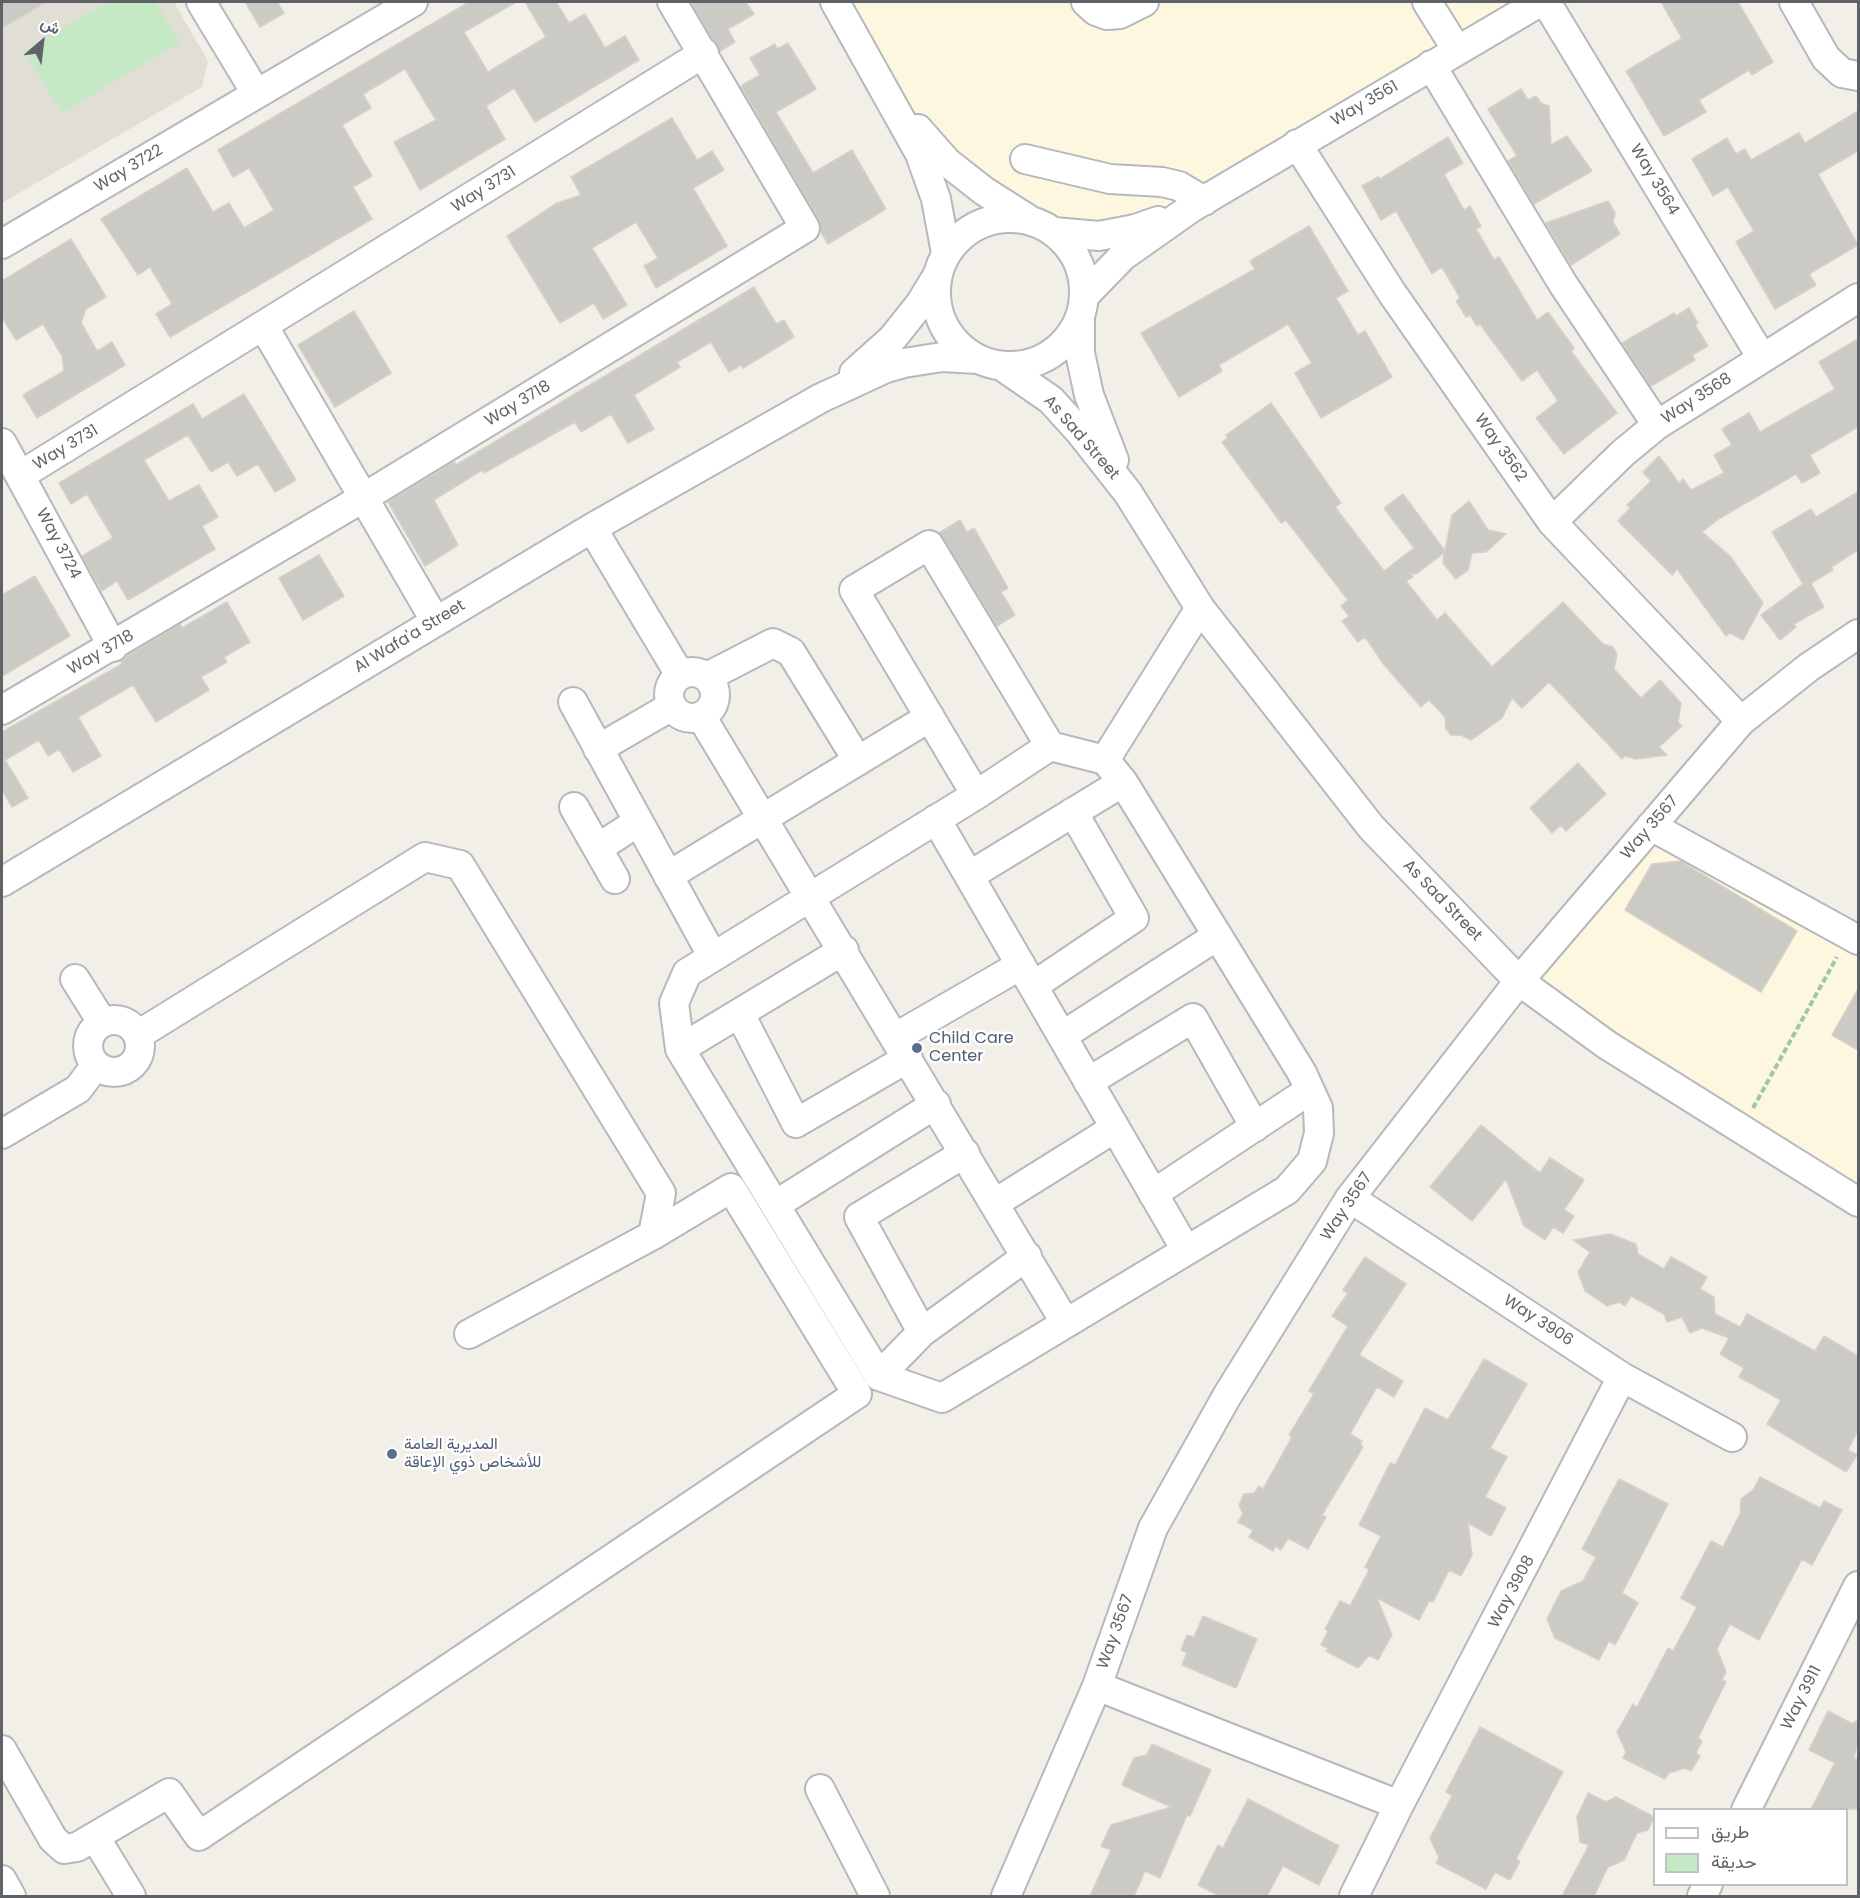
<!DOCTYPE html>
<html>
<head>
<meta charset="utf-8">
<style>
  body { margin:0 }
  #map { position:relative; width:1860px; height:1898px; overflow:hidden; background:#f1efe8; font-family:Poppins,Vazirmatn,sans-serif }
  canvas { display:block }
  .frame { position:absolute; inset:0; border:3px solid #5f6368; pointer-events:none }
  .legend { position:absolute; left:1653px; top:1808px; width:195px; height:78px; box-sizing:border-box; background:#fff; border:2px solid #bfc1c3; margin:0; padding:8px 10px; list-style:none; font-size:18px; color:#5f6368 }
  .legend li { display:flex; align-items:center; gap:12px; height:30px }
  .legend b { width:30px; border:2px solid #bfc1c3 }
  .north { position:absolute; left:12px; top:12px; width:60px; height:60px; -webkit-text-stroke:4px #fff; paint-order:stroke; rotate:28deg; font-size:16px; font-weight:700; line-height:24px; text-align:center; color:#5f6368 }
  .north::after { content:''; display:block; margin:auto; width:21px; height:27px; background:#5f6368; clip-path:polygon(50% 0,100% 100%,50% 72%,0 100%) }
</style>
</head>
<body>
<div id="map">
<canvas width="1860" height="1898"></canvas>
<div class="frame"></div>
<ul class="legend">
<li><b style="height:8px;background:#fff"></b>طريق</li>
<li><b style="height:16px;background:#c5e8c5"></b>حديقة</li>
</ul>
<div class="north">ش</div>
</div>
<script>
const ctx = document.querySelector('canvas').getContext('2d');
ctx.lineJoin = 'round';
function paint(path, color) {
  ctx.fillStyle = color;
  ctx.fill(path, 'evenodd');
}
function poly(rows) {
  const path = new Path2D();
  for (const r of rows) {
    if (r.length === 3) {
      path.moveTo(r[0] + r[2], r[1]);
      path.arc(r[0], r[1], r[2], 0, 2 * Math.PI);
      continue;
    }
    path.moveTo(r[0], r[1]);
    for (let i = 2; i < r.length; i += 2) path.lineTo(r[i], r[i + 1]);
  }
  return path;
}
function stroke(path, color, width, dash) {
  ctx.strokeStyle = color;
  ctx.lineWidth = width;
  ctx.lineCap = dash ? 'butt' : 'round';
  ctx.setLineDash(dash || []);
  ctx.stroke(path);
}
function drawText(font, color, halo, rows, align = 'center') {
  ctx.font = font + ' Poppins,Vazirmatn,sans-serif';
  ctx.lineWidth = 5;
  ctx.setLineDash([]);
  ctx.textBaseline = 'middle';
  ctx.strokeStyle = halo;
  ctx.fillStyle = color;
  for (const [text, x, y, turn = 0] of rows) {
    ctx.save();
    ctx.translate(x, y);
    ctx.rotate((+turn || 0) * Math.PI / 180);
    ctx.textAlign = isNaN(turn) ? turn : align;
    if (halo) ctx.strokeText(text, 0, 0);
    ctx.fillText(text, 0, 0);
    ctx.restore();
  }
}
paint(poly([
  [835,2,1540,2,1135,229,1054,232,1007,208,947,162],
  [1651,826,1858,939,1858,1202,1519,981]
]), '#fef7e0');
paint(poly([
  [2,2,174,2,208,61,202,87,2,203]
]), '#e1ded6');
paint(poly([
  [107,2,155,2,180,42,62,113,24,51]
]), '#c5e8c5');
const building = poly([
  [2,2,46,2,2,28,2,2],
  [245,2,277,2,284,13,260,27,245,2],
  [469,2,516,2,464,32,488,72,546,37,525,2,556,2,569,23,585,14,605,48,625,36,639,60,535,122,514,88,486,106,505,139,420,190,394,142,436,120,405,69,363,94,371,108,342,125,372,176,353,187,372,219,170,337,156,314,172,304,150,267,138,275,101,219,187,168,213,212,229,203,244,228,274,210,249,168,233,177,218,150,469,2],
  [691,2,746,2,754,14,728,29,735,42,720,51,691,2],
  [1661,2,1738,2,1773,62,1752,75,1749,70,1699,100,1706,112,1664,136,1626,71,1682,38,1661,2],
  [788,43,816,89,776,112,813,173,852,150,886,209,828,244,821,232,819,220,741,86,760,75,750,58,775,44,777,49,788,43],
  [1521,89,1528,100,1536,96,1542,104,1549,106,1551,145,1567,136,1592,171,1534,204,1508,161,1517,156,1488,109,1521,89],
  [1858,111,1858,151,1818,174,1858,245,1809,274,1816,285,1775,309,1736,242,1754,231,1728,187,1713,196,1692,159,1727,138,1736,154,1745,149,1751,160,1799,133,1805,143,1858,111],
  [672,118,697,160,712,151,724,170,693,188,727,246,656,288,644,266,658,258,636,222,592,248,627,305,603,319,594,303,560,323,507,236,555,204,581,195,571,177,672,118],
  [1448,137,1463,163,1444,174,1464,210,1470,206,1481,226,1476,229,1494,260,1499,257,1537,320,1548,312,1574,348,1571,351,1617,413,1564,454,1536,418,1558,401,1537,370,1522,381,1480,324,1477,326,1470,315,1466,317,1456,301,1460,298,1442,267,1432,274,1396,211,1381,220,1362,186,1378,177,1380,179,1448,137],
  [1608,201,1615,213,1613,222,1620,234,1571,265,1546,223,1608,201],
  [1309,226,1348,291,1336,298,1358,335,1365,331,1392,377,1321,418,1295,373,1312,363,1288,324,1219,365,1222,371,1179,397,1141,333,1255,269,1250,261,1309,226],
  [71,239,106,297,86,309,81,322,97,351,112,342,125,365,37,418,23,395,64,371,62,356,43,324,16,340,2,317,2,281,71,239],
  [754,287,776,324,784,320,794,337,743,368,741,365,729,372,711,342,677,362,680,367,634,395,654,429,628,443,611,414,581,432,575,422,484,473,482,470,434,500,458,545,425,566,388,502,454,462,456,465,754,287],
  [1689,308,1698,323,1695,325,1708,346,1692,355,1695,360,1651,386,1622,343,1674,313,1676,316,1689,308],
  [354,311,391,373,335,407,298,345,354,311],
  [1858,339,1858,427,1810,455,1820,473,1802,483,1796,474,1720,518,1702,532,1730,556,1763,603,1743,640,1730,633,1726,636,1677,569,1672,575,1618,521,1630,508,1627,505,1651,481,1643,472,1659,456,1679,483,1683,479,1691,490,1724,473,1714,455,1732,445,1722,429,1749,413,1760,432,1835,389,1819,362,1858,339],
  [244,394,296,480,275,492,258,464,237,476,228,462,211,472,188,435,144,460,169,501,199,485,218,517,202,526,215,549,128,600,117,581,102,591,82,556,113,538,87,494,71,504,59,483,193,404,202,419,244,394],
  [1271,403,1341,503,1335,507,1384,571,1414,548,1384,508,1403,494,1445,551,1452,515,1469,501,1488,530,1506,534,1486,552,1472,553,1468,570,1456,579,1443,563,1444,553,1416,574,1410,573,1413,577,1406,581,1437,620,1445,613,1492,667,1563,602,1603,644,1613,647,1617,654,1614,669,1641,698,1660,680,1681,703,1678,722,1682,726,1659,747,1667,755,1636,759,1625,756,1622,759,1549,682,1522,708,1512,698,1502,718,1471,740,1461,735,1451,735,1446,729,1445,717,1429,700,1421,707,1385,666,1365,637,1358,642,1342,621,1349,616,1341,606,1348,600,1286,520,1281,523,1222,442,1228,438,1226,435,1271,403],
  [1858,492,1858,550,1831,567,1833,570,1811,583,1824,607,1794,624,1796,627,1780,640,1761,615,1803,584,1772,532,1811,509,1816,517,1858,492],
  [960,520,967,532,974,528,1008,588,1001,592,1015,615,997,626,939,533,960,520],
  [319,555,344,596,303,620,279,578,319,555],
  [35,576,70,636,2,676,2,595,35,576],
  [227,602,250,642,224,657,227,662,201,677,209,690,156,722,133,685,78,717,101,756,73,772,59,749,48,756,39,740,5,760,28,798,12,807,2,790,2,732,122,664,121,662,127,656,180,624,182,628,227,602],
  [1578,763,1606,794,1566,831,1561,825,1552,833,1530,808,1578,763],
  [1680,861,1797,931,1761,992,1625,910,1652,864,1680,861],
  [1858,989,1858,1050,1832,1035,1858,989],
  [1481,1125,1540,1173,1550,1158,1584,1180,1564,1210,1574,1216,1563,1233,1553,1227,1545,1240,1524,1226,1506,1179,1472,1221,1430,1187,1481,1125],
  [1610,1234,1636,1244,1638,1254,1664,1269,1671,1257,1707,1277,1700,1289,1714,1297,1715,1314,1740,1327,1747,1314,1815,1351,1824,1336,1858,1356,1858,1430,1848,1450,1857,1455,1846,1472,1767,1424,1781,1400,1739,1377,1744,1368,1720,1354,1729,1338,1702,1328,1690,1333,1682,1317,1667,1322,1664,1314,1631,1296,1625,1306,1619,1302,1607,1306,1585,1291,1578,1272,1590,1252,1573,1240,1610,1234],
  [1365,1257,1406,1284,1359,1355,1403,1381,1394,1397,1377,1387,1350,1434,1362,1441,1360,1444,1363,1447,1322,1515,1326,1517,1308,1549,1288,1538,1281,1550,1275,1546,1273,1551,1249,1537,1253,1530,1238,1522,1243,1514,1239,1505,1244,1494,1254,1493,1259,1486,1263,1489,1292,1437,1289,1435,1314,1394,1309,1391,1348,1326,1332,1316,1348,1293,1343,1290,1365,1257],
  [1484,1359,1527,1384,1490,1448,1507,1457,1485,1497,1506,1508,1491,1536,1468,1523,1472,1555,1461,1576,1449,1570,1433,1602,1429,1601,1419,1620,1377,1598,1392,1635,1378,1660,1369,1655,1358,1668,1326,1651,1328,1648,1321,1645,1328,1631,1325,1629,1340,1601,1350,1606,1369,1570,1365,1567,1381,1536,1359,1525,1390,1463,1395,1465,1425,1408,1448,1420,1484,1359],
  [1760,1477,1820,1508,1824,1501,1842,1510,1812,1565,1802,1559,1759,1640,1730,1624,1717,1649,1726,1672,1722,1680,1726,1682,1698,1738,1702,1741,1696,1753,1700,1756,1691,1771,1685,1768,1669,1773,1665,1779,1623,1758,1626,1752,1617,1732,1633,1704,1637,1707,1668,1648,1673,1651,1697,1607,1681,1598,1711,1541,1723,1547,1740,1514,1741,1499,1753,1490,1760,1477],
  [1619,1479,1668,1504,1622,1593,1638,1603,1615,1645,1609,1641,1599,1660,1555,1638,1547,1619,1561,1591,1583,1581,1596,1557,1582,1549,1619,1479],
  [1203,1616,1257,1639,1236,1688,1182,1665,1187,1653,1181,1650,1187,1635,1194,1637,1203,1616],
  [1828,1711,1853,1724,1855,1721,1858,1722,1858,1740,1854,1758,1858,1760,1858,1809,1811,1809,1835,1763,1809,1750,1828,1711],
  [1480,1727,1563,1772,1516,1859,1520,1861,1510,1880,1495,1872,1486,1889,1436,1863,1439,1858,1430,1838,1452,1796,1446,1792,1480,1727],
  [1152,1744,1211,1770,1190,1816,1187,1815,1160,1878,1145,1871,1134,1896,1090,1896,1111,1850,1101,1846,1111,1825,1171,1807,1122,1785,1134,1758,1147,1755,1152,1744],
  [1588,1793,1606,1802,1616,1797,1654,1817,1648,1830,1637,1833,1624,1860,1608,1867,1594,1896,1562,1896,1589,1845,1580,1842,1577,1817,1588,1793],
  [1248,1799,1339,1846,1319,1885,1283,1866,1267,1896,1220,1896,1198,1885,1218,1845,1223,1848,1248,1799]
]);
paint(building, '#cccac5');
stroke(building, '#d6d1c6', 1.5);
const minor = poly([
  [201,2,256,93],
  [835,2,920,154,936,199,946,253],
  [1086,2,1096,11,1107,15,1120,14,1144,2],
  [1427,2,1457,50],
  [1546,2,1762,358],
  [1794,2,1826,58,1842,73,1858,76],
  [1431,65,1563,284,1657,425],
  [918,129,947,162,984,191,1028,219],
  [1297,144,1392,293,1552,522,1741,721],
  [1025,159,1110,179,1162,182,1179,186,1204,201],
  [1010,292,74],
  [1054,232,1099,236,1135,229,1158,221],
  [2,244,413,2],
  [1085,295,1123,256,1191,208,1540,2],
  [1080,319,1080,353,1089,395,1114,460],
  [264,327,436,622],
  [1002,366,1051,400,1080,432,1128,493,1200,608,1371,827,1519,981,1607,1045,1858,1202],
  [854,373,892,339,920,304,937,276],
  [2,443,113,647],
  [21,475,704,53],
  [1552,522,1623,453,1657,425,1858,298],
  [592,528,680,675],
  [692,695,23],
  [707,677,773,643,791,652,858,761],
  [573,702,713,957],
  [2,710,363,498,805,228,672,2],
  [701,716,1065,1322],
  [598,749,672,706],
  [1105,760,1200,608],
  [976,795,854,590,929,545,1050,746,1105,760,1123,782,1302,1073,1318,1108,1319,1133,1312,1161,1287,1190,942,1398,879,1376,680,1049,674,1003,687,973,976,795,1050,746],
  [574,807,615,879],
  [936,819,1186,1250],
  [1651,826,1858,940],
  [598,848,638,822],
  [668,876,930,717],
  [969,876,1123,782],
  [2,882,592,528,821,398,886,368,904,363,942,357,978,359],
  [75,979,102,1022],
  [1033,986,1134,918,1073,812],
  [740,1014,796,1123,908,1058],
  [114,1046,26],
  [138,1035,425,857,460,865,661,1193,653,1235,469,1334],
  [1062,1036,1217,936],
  [896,1037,1021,965],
  [680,1049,844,950],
  [1088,1082,1193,1018,1255,1127],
  [2,1134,78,1089,96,1065],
  [1153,1194,1310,1090],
  [1350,1198,1622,1377,1732,1437],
  [995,1203,1115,1128],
  [775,1205,936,1104],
  [922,1332,859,1217,965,1153],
  [879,1376,922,1332,1027,1256],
  [1097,1686,1399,1805],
  [2,1750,53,1839,64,1849,77,1847,169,1793,199,1836,857,1394,731,1188,653,1235],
  [820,1789,875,1896],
  [1746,1810,1858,1586],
  [95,1837,131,1896],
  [2,1880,11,1896],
  [1006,1896,1097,1686,1153,1528,1227,1396,1350,1198,1519,981,1741,721,1809,667,1858,634],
  [1354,1896,1399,1805,1622,1377],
  [1702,1896,1708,1884]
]);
stroke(minor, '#b5b8bc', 32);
stroke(poly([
  [1753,1108,1837,957]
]), '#9cc7a9', 4, [6, 3]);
stroke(minor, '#fff', 28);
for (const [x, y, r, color] of [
  [917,1048,6,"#5c6f8a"],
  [392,1454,6,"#5c6f8a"]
]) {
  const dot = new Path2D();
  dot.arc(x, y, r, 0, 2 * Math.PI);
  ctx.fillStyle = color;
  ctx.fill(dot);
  stroke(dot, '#fff', 2);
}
drawText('16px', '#5f6368', '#fff', [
  ["Way 3561",1365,104,-30],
  ["Way 3722",129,169,-31],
  ["Way 3564",1654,180,59],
  ["Way 3731",484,190,-32],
  ["Way 3568",1697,399,-33],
  ["Way 3718",518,404,-31],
  ["As Sad Street",1081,438,49],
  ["Way 3731",66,448,-31],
  ["Way 3562",1500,448,55],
  ["Way 3724",58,544,62],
  ["Al Wafa'a Street",410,637,-31],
  ["Way 3718",101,653,-30],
  ["Way 3567",1650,828,-49],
  ["As Sad Street",1442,901,46],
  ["Way 3567",1347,1207,-56],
  ["Way 3906",1538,1321,33],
  ["Way 3908",1512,1592,-62],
  ["Way 3567",1116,1632,-70],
  ["Way 3911",1802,1698,-63]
]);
drawText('16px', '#4e5e75', '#fff', [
  ["Child Care",929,1039],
  ["Center",929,1057],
  ["المديرية العامة",404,1445],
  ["للأشخاص ذوي الإعاقة",404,1463]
], 'left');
</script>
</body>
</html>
